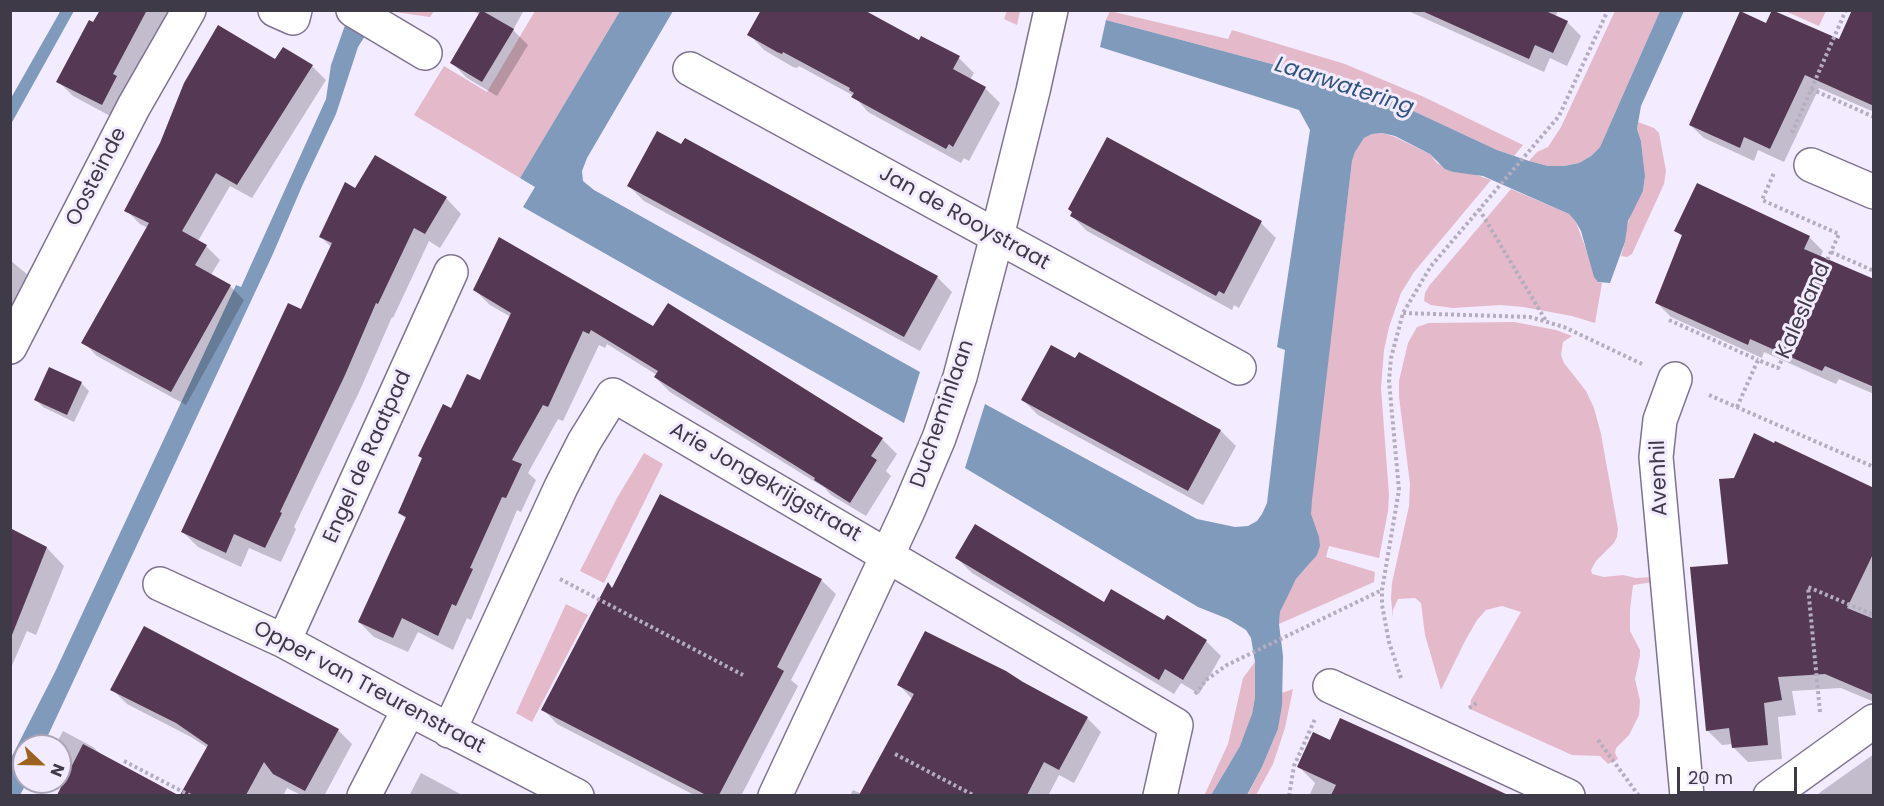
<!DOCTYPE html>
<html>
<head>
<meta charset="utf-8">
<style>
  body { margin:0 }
  #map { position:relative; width:1884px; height:806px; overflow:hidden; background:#f3ebff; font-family:Poppins,sans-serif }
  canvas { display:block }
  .frame { position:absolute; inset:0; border:12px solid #3f3a47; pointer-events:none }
  .north { position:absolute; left:12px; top:734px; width:60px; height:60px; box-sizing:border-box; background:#f3ebff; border:2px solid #aba4b5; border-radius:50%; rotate:112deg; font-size:16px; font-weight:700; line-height:24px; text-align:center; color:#3f3a47 }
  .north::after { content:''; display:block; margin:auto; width:21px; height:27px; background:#9c6320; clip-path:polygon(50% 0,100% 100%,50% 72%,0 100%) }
  .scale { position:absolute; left:1677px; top:767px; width:120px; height:27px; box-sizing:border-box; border:3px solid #3f3a47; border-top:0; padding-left:8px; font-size:18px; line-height:21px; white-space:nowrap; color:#3f3a47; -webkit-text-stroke:4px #f3ebff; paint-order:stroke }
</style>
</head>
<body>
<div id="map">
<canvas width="1884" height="806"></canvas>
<div class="frame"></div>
<div class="north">N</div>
<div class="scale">20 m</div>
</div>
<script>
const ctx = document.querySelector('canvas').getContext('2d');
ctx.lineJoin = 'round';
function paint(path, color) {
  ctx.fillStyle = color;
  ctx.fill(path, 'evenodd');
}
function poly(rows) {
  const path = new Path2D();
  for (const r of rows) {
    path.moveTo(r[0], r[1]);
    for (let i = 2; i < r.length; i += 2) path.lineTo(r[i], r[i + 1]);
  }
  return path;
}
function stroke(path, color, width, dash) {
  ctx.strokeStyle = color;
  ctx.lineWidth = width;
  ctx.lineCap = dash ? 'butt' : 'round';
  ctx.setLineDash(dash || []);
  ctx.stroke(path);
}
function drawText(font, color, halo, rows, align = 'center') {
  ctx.font = font + ' Poppins,sans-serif';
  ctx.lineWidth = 6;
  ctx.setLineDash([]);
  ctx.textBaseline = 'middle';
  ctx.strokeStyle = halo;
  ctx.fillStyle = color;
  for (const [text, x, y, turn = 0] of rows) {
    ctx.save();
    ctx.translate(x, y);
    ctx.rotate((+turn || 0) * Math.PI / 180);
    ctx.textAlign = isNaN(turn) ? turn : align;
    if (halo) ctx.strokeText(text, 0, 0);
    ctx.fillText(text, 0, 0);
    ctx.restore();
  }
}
paint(poly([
  [381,10,434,11,430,17],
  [535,11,620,11,520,178,414,115,444,66,487,92],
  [1007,11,1020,11,1017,25,1004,19],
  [1110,11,1228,39,1232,30,1345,64,1424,97,1523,145,1514,156,1497,150,1379,95,1351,85,1106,20],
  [1615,11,1660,11,1600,147,1591,156,1579,163,1564,166,1548,166,1529,161,1537,152,1548,147,1561,127],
  [1785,11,1826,10,1826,11,1819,26],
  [1638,122,1654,128,1659,133,1666,171,1664,184,1632,254,1627,257,1621,256,1625,242,1626,229,1633,208,1643,191,1645,176,1641,141,1637,129],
  [1382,133,1395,137,1430,154,1437,163,1453,172,1474,174,1491,180,1414,272,1401,293,1389,327,1384,350,1381,388,1389,495,1388,511,1379,558,1329,546,1326,557,1375,572,1374,582,1279,624,1280,612,1287,596,1296,579,1311,562,1311,500,1352,161,1355,152,1364,138,1372,134],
  [1511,189,1569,214,1576,222,1598,282,1602,283,1595,323,1572,316,1523,307,1501,305,1453,308,1431,305,1424,301,1425,293,1429,286],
  [1514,322,1556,330,1572,336,1563,342,1561,355,1564,363,1586,391,1594,408,1601,434,1618,529,1617,537,1614,543,1596,561,1591,570,1592,574,1604,577,1623,575,1636,578,1653,577,1654,582,1633,585,1630,610,1630,631,1640,650,1640,656,1635,679,1640,701,1639,715,1629,735,1616,748,1615,753,1618,759,1608,764,1600,756,1572,755,1470,709,1471,700,1521,612,1502,606,1486,610,1477,620,1465,641,1441,690,1425,635,1421,603,1415,598,1398,599,1393,610,1393,618,1391,598,1392,583,1409,506,1410,484,1399,397,1399,381,1408,343,1417,327,1429,323],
  [644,453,663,464,604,583,580,571,617,498],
  [566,604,588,615,532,722,516,713],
  [1255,662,1255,697,1252,714,1248,728,1240,746,1211,795,1204,796,1228,744,1243,678],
  [1293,689,1285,728,1273,764,1256,795,1247,796,1262,767,1278,729,1282,693]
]), '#e4b9ca');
paint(poly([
  [61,10,74,11,11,124,11,98],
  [350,11,381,11,358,47,336,114,303,184,272,256,43,746,24,746,24,782,27,782,20,795,11,795,10,760,55,672,236,285,241,287,326,99,331,65],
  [620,11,673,11,587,158,582,171,583,181,594,190,920,372,904,423,523,207,535,187,520,178],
  [1660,11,1684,11,1641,106,1637,129,1641,141,1645,176,1643,191,1628,221,1625,242,1610,283,1598,282,1594,277,1581,231,1576,222,1569,214,1483,176,1453,172,1445,169,1430,154,1395,136,1382,133,1372,134,1364,138,1355,152,1352,161,1312,500,1311,514,1319,537,1320,546,1317,555,1296,579,1280,612,1279,624,1283,656,1282,705,1278,729,1262,767,1247,795,1211,795,1240,746,1252,714,1255,697,1255,662,1251,638,1246,630,1228,619,1198,607,965,468,985,404,1197,519,1235,527,1248,526,1257,521,1262,514,1267,503,1285,350,1277,347,1310,130,1299,110,1100,47,1106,20,1351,85,1379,95,1497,150,1529,161,1548,166,1564,166,1579,163,1591,156,1600,147]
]), '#809abb');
paint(poly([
  [101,10,169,10,127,88,116,119,73,96,58,81],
  [472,10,524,10,513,30,528,45,497,96,467,78,452,63,480,15],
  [762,10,865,10,870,15,919,42,959,58,974,73,970,80,985,88,1000,103,969,161,964,158,961,163,868,112,854,96,799,66,797,68,793,67,764,50,749,34],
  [1406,10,1558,10,1556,16,1567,22,1581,36,1567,66,1550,58,1544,72],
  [1874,10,1874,112,1819,88,1784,162,1758,150,1754,161,1704,138,1690,125,1767,25,1840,41],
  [276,61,312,66,326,80,252,198,230,186,198,241,206,246,220,260,211,275,230,286,244,300,186,405,97,356,83,342,148,228,140,224,126,210],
  [1108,139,1261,223,1276,238,1239,308,1234,305,1232,310,1087,231,1072,216],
  [629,186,937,277,952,292,920,351,644,201],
  [355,190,446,198,461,214,440,248,429,241,393,318,392,317,360,390,294,527,296,529,281,562,249,548,241,567,198,547,183,532,302,311,332,248,321,237],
  [1676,231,1809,237,1823,251,1820,258,1874,282,1874,394,1839,379,1836,384,1764,352,1762,358,1671,317,1657,303,1683,237],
  [10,260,29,276,10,315],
  [475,290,654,328,882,439,897,454,886,471,891,476,866,516,831,495,825,488,670,392,655,377,657,375,607,344,605,348,599,345,563,421,558,419,528,473,536,480,521,512,517,510,471,620,467,618,453,650,418,632,408,652,374,637,359,622,407,520,400,513,452,410,481,382,511,317,490,305],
  [81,383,89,391,74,422,43,407,36,400],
  [1023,400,1221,431,1236,446,1203,505,1038,415],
  [1874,490,1874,702,1841,688,1792,691,1796,715,1778,717,1782,759,1748,762,1733,747,1732,744,1722,745,1707,730,1730,565],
  [10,530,47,548,64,566,36,635,27,631,10,670],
  [957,558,1164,622,1206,641,1221,656,1199,694,1181,683,1174,694,972,573],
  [821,580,836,594,791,680,798,686,741,796,696,796,557,724,543,709,608,584,613,589],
  [899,685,1087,718,1101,732,1074,783,1059,775,1048,796,850,796,853,790,862,794,913,700],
  [112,689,338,730,352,744,324,796,303,796,287,788,283,796,182,796,208,748,191,737,127,704],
  [63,731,93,747,104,757,179,796,59,796,70,773,60,765,60,746,55,746],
  [1331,742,1488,788,1496,796,1309,796,1315,783,1299,767],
  [1874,754,1874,796,1815,796],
  [421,773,464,796,409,796]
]), '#0003');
paint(poly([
  [100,10,147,10,113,74,117,76,102,105,56,82,89,20,93,22],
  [481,10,514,29,482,82,450,63],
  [761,10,864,10,919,40,921,36,960,56,953,69,986,87,953,147,949,144,946,149,851,97,854,93,849,90,850,88,783,52,782,54,777,52,747,35],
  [1420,10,1549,10,1548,12,1568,21,1553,53,1535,45,1529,59],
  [1772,10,1839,39,1852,10,1874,10,1874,106,1805,75,1770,149,1744,137,1740,148,1689,125,1740,11,1766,23],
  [218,25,275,59,283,47,313,65,237,185,216,173,182,231,207,245,195,265,231,285,171,392,81,343,149,223,124,211,160,143,184,83],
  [657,131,681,144,685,138,938,276,904,337,627,186],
  [1107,137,1262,221,1224,294,1219,291,1216,296,1070,216,1072,212,1068,209],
  [375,155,447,197,425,234,414,228,378,304,376,303,345,375,280,512,282,513,265,548,234,534,226,553,181,532,288,303,301,309,332,243,319,237,345,182,355,188],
  [1697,183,1810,236,1804,249,1874,279,1874,387,1825,366,1822,371,1750,339,1748,345,1655,303,1682,235,1674,231],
  [499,237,653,326,668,303,883,438,871,456,877,460,850,503,814,480,815,478,654,377,658,371,591,330,589,334,583,331,548,407,543,405,512,460,522,464,506,498,502,497,470,568,473,569,456,606,452,604,438,636,402,618,393,638,358,622,406,517,398,513,422,458,418,456,443,404,451,408,467,374,480,380,511,313,473,290],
  [1051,345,1075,358,1079,352,1221,430,1188,491,1021,400],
  [49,367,82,382,67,415,34,400],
  [1754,433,1774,443,1775,441,1874,488,1874,552,1847,608,1874,619,1874,695,1825,674,1778,677,1782,700,1764,703,1768,745,1732,748,1729,728,1706,731,1690,567,1728,564,1719,479,1734,478],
  [660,494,822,579,777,667,784,671,719,795,706,795,541,710,608,582,612,588],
  [975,524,1104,602,1111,589,1164,620,1167,615,1207,640,1183,680,1165,669,1159,680,955,558],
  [10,528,47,547,12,635,10,635],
  [144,626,339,729,305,791,273,774,264,762,246,795,180,795,208,745,176,723,110,690],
  [925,631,1006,671,1023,682,1088,717,1059,770,1044,762,1027,795,859,795,914,694,897,685],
  [1340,718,1400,745,1508,795,1331,795,1336,785,1297,767,1313,732,1330,740],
  [83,744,178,795,57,795]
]), '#553954');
const minor = poly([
  [275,10,293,18,295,10],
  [353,10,425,53],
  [690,69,1239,368],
  [1811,165,1874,192],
  [10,347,134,106,189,10],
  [1675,379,1660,420,1656,457,1687,796],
  [160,584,284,641,409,709,577,796],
  [284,641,451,272],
  [1330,686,1568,796],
  [449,731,561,487,584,442,613,395,1176,725,1160,796],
  [364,796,409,709],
  [775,796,908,511,939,438,960,377,997,236,1033,91,1051,10],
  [1770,796,1874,721]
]);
stroke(minor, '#7f7390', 36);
stroke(poly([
  [1811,89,1874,117],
  [1792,133,1846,10],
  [1479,209,1546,321],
  [1831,252,1874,271],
  [1403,313,1530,317,1564,327,1642,364],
  [1669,320,1758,360],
  [1709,395,1874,467],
  [1737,407,1758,360,1778,368,1839,234,1762,200,1774,173],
  [560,579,743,675],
  [1401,678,1389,642,1382,605,1382,590,1399,490,1389,381,1391,358,1403,313,1431,266,1559,116,1608,10],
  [1195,694,1206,680,1227,665,1382,590],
  [1469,708,1478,702],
  [1820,712,1808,587,1874,615],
  [1598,740,1639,796],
  [895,754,975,796],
  [124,761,191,796],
  [1289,796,1294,766,1315,719]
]), '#b4adbf', 4, [3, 3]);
stroke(minor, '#fff', 33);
drawText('21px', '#3f3a47', '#f3ebff', [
  ["Oosteinde",97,177,-63],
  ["Jan de Rooystraat",964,219,29],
  ["Kalesland",1804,311,-66],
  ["Ducheminlaan",943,414,-71],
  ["Engel de Raatpad",368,457,-66],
  ["Avenhil",1660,478,-92],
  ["Arie Jongekrijgstraat",765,483,30],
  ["Opper van Treurenstraat",369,688,28]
]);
drawText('italic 22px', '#305482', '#f3ebff', [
  ["Laarwatering",1344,87,18]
]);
</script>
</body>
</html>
